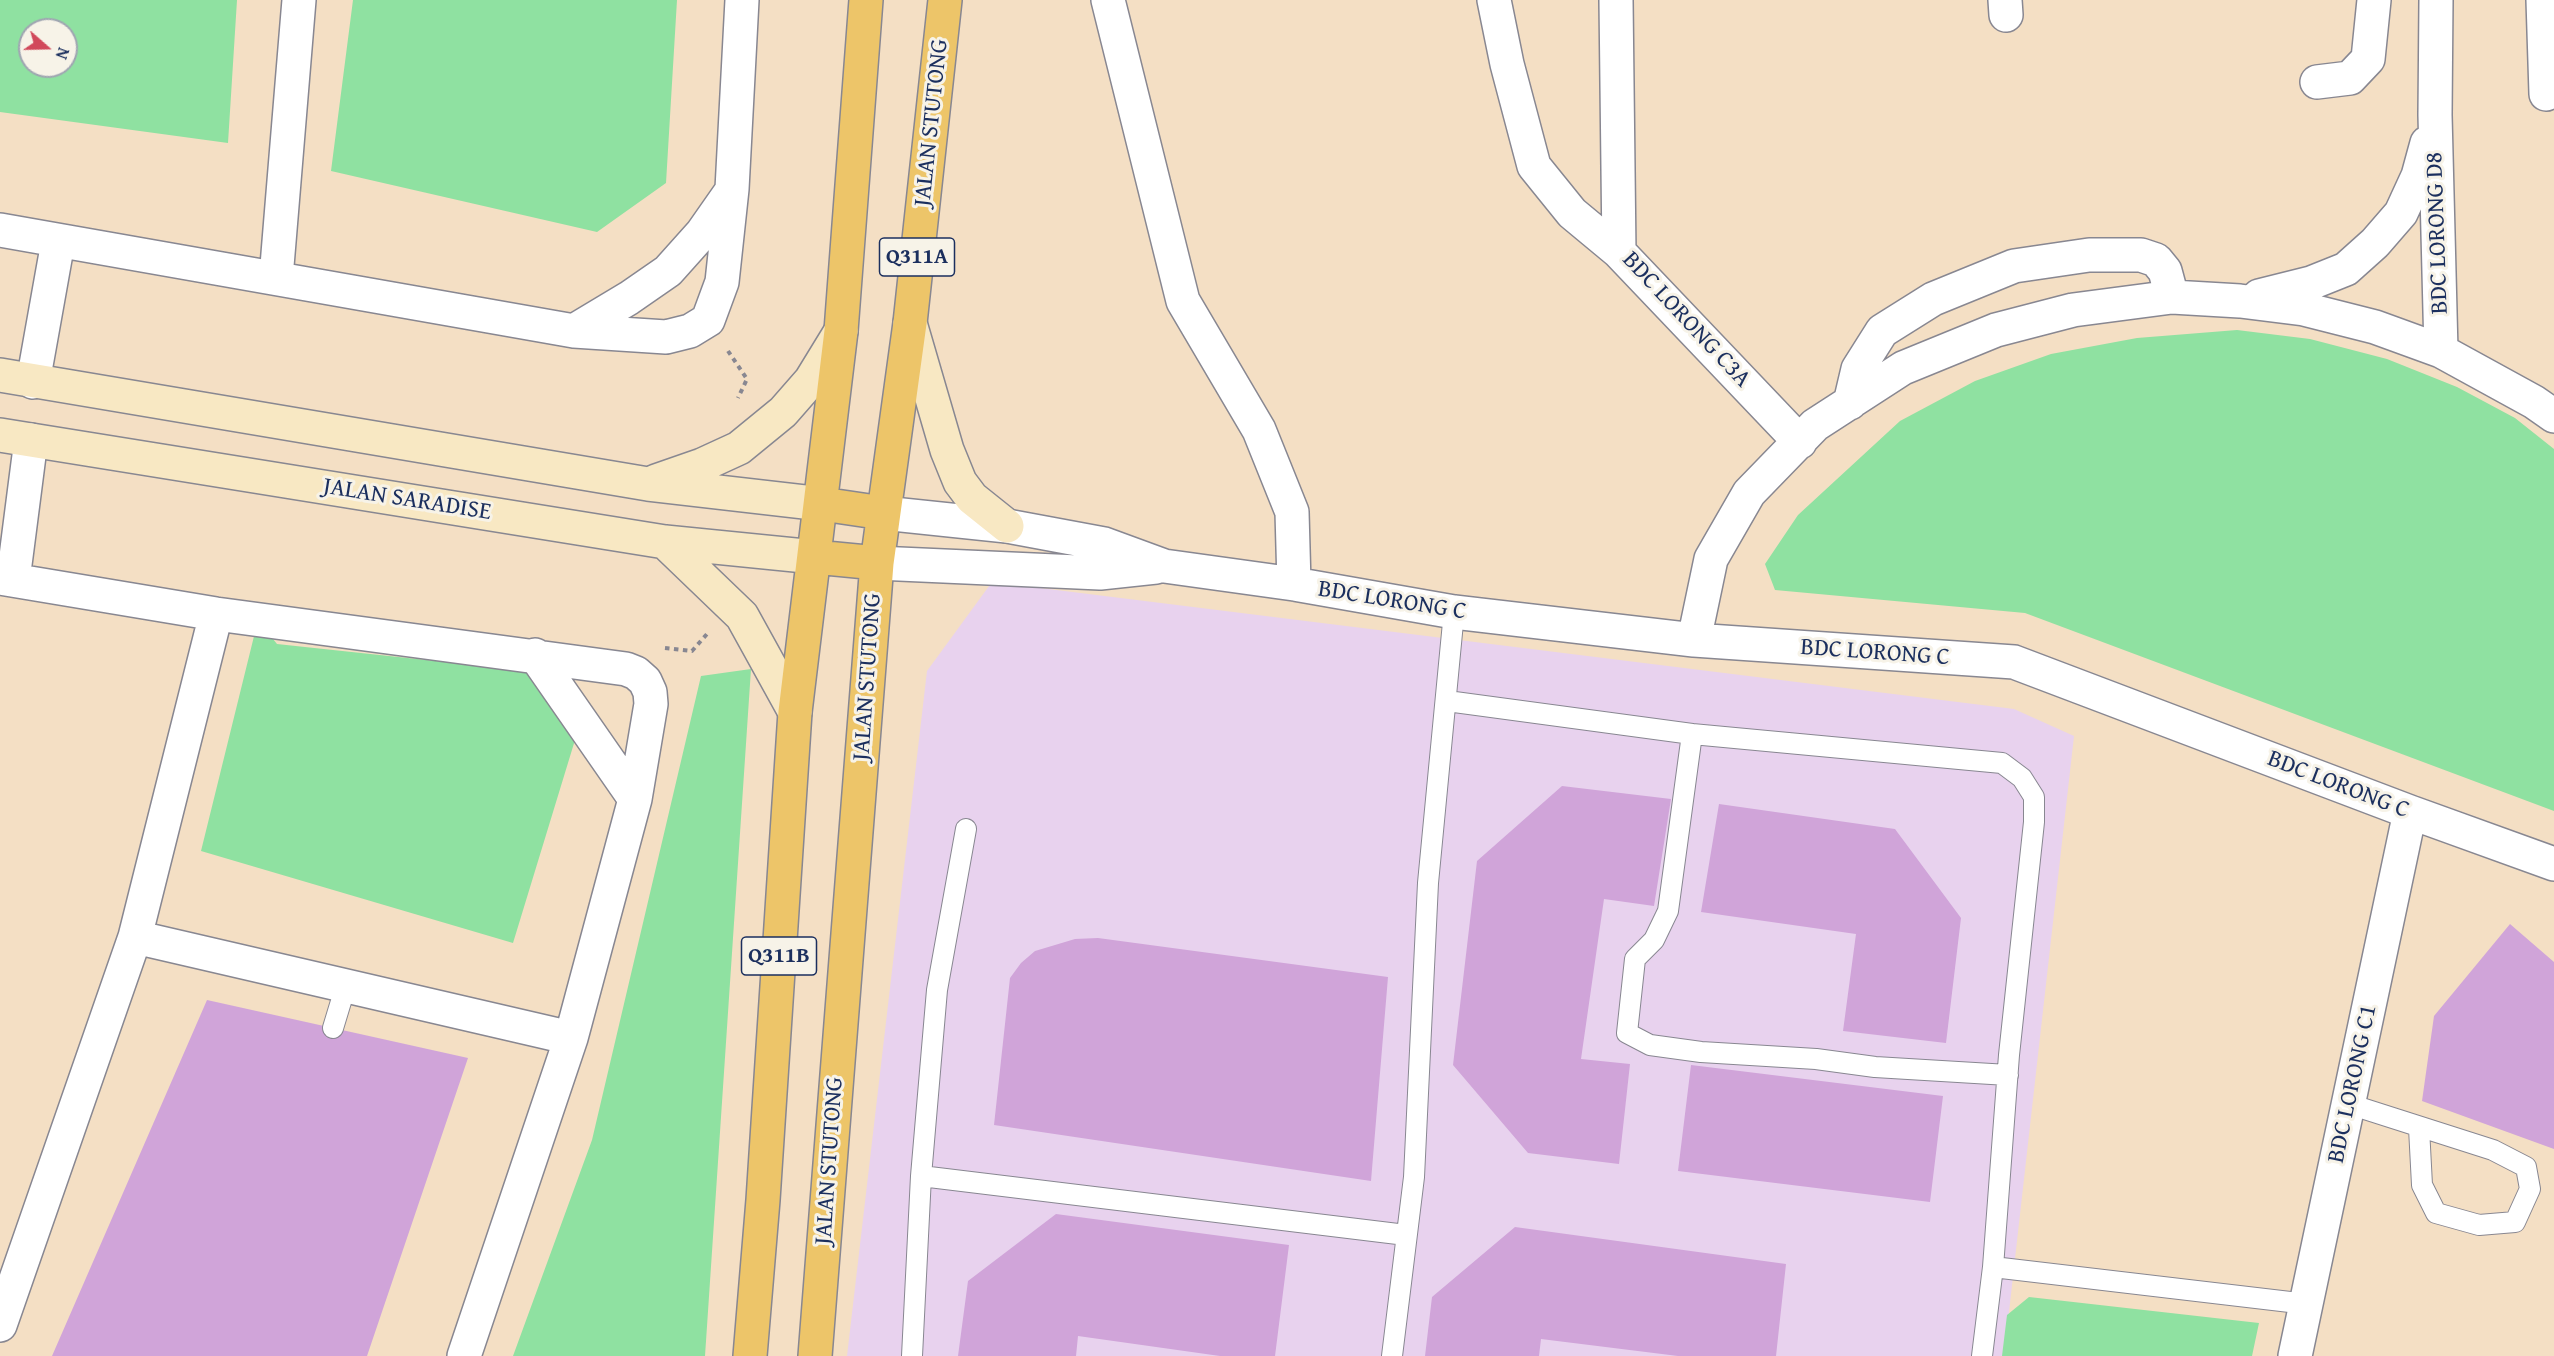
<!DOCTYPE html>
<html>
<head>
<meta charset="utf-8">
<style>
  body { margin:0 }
  #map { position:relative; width:2554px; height:1356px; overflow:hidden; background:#f4dfc4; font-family:"Gentium Book Plus",serif }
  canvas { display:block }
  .north { position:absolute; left:18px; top:18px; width:60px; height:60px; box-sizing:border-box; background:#f7f3e8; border:2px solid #9fa5b1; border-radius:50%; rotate:110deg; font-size:16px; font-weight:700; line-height:24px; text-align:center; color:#1b2f5e }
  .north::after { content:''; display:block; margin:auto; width:21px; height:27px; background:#d1495b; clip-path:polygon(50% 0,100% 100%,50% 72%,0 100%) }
</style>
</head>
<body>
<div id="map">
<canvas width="2554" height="1356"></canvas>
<div class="north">N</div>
</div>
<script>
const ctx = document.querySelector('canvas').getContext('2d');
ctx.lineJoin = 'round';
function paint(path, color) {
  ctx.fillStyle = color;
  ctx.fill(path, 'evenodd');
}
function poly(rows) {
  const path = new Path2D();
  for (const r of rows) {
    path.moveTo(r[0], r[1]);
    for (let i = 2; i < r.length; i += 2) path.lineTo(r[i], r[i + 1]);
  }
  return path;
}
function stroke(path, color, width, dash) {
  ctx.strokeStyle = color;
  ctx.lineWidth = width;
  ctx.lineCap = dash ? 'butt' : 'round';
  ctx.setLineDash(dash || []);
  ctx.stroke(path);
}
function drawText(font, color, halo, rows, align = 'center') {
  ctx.font = font + ' "Gentium Book Plus",serif';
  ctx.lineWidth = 6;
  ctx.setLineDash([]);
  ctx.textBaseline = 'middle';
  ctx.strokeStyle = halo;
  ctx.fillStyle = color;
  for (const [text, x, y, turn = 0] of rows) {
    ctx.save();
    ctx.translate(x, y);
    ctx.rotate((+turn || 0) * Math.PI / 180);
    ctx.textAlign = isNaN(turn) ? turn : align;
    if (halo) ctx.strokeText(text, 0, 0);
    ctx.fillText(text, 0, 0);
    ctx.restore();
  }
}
paint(poly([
  [992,582,2014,709,2074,736,2004,1356,847,1356,927,671]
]), '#e8d2ee');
paint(poly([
  [0,0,237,0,228,143,0,112],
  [30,30,66,30,66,66,30,66],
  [353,0,677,0,666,183,597,232,331,171],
  [2237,330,2310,339,2387,359,2457,387,2515,418,2554,449,2554,811,2025,613,1775,590,1765,564,1798,515,1900,421,1975,381,2051,354,2137,338],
  [258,620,277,644,529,671,575,740,513,943,201,851],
  [751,669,705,1356,513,1356,592,1140,701,676],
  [2029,1297,2259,1323,2252,1356,2002,1356,2007,1315]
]), '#8fe1a1');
paint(poly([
  [1562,786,1671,799,1654,906,1604,899,1581,1059,1630,1064,1619,1164,1528,1153,1453,1065,1477,861],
  [1719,804,1895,829,1961,918,1946,1043,1843,1031,1856,934,1701,912],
  [2510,924,2554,962,2554,1149,2422,1101,2434,1016],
  [1098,938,1388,977,1371,1181,994,1125,1010,978,1021,963,1035,951,1075,939],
  [207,1000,468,1058,367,1356,52,1356],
  [1691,1065,1943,1096,1930,1202,1678,1171],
  [1056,1214,1289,1245,1275,1356,1220,1356,1078,1336,1076,1356,958,1356,968,1281],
  [1515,1227,1786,1264,1776,1356,1678,1356,1541,1339,1539,1356,1425,1356,1432,1297]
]), '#d0a4d9');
const lane = poly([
  [1447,701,1692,734,2002,763,2022,778,2034,797,2034,822,2009,1055,1993,1267,1982,1356],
  [1692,734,1668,911,1654,940,1635,959,1627,1033,1650,1045,1701,1052,1816,1059,1875,1067,2008,1075],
  [333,1028,346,985],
  [2349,1104,2493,1150,2526,1167,2530,1189,2515,1222,2479,1225,2436,1213,2422,1185,2419,1128],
  [921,1176,1406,1235],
  [1993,1267,2307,1304],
  [912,1356,921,1176,937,990,966,829],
  [1392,1356,1414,1177,1428,883,1454,612]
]);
const street = poly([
  [1108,0,1183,301,1259,430,1292,512,1294,584],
  [1494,0,1507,64,1534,166,1572,213,1619,252,1800,442],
  [1616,0,1619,252],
  [2005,0,2006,15],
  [2436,0,2435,115,2441,351],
  [2543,0,2546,94],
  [2317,82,2350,78,2368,59,2374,0],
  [0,230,574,331,666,337,690,331,708,320,722,282,732,189,742,0],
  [276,278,299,0],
  [2259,296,2311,283,2346,269,2375,243,2401,213,2418,176,2427,143],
  [574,331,629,298,668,271,702,233,730,193],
  [33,382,58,242],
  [1850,403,1858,369,1882,331,1933,299,2014,266,2089,255,2141,255,2156,260,2165,271,2172,297],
  [883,513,1007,526,1104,544,1164,566,1294,584,1454,612,1694,640,2014,662,2410,812,2554,864],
  [877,563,1100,573,1156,567],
  [0,578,216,614,626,669,636,673,645,681,650,692,651,704,635,799,571,1038,464,1356],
  [13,580,31,440],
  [1694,640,1711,559,1749,493,1815,425,1903,368,1996,330,2073,310,2172,297,2240,301,2304,309,2375,327,2441,351,2534,402,2554,416],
  [535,655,635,799],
  [135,937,571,1038],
  [0,1325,135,937,216,614],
  [2295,1356,2410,812]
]);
const secondary = poly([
  [910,323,947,450,960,482,972,498,1007,526],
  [0,375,648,484,822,504],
  [0,435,665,542,815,557],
  [656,481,702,465,739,448,783,412,811,380,841,331],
  [665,542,742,616,795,712]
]);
const primary = poly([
  [822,504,883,513],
  [815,557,877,563],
  [750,1356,763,1200,795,712,841,331,866,0],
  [815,1356,877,563,910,323,945,0]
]);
stroke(lane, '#888791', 22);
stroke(street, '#888791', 36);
stroke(secondary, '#888791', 36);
stroke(primary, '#888791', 36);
stroke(poly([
  [728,351,747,379,738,398],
  [665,648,692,651,707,634]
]), '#888791', 4, [4.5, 4.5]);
stroke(lane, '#fff', 20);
stroke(street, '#fff', 33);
stroke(secondary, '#f8e8c3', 33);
stroke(primary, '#edc569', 33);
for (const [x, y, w] of [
  [917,257,75],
  [779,956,75]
]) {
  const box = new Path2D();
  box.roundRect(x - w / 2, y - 19, w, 38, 4.5);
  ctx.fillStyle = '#f7f3e8';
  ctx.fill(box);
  stroke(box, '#1b2f5e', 1.5);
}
drawText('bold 22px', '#1b2f5e', null, [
  ["Q311A",917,257],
  ["Q311B",779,956]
]);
drawText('24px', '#1b2f5e', '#f7f3e8', [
  ["JALAN STUTONG",932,123,-84],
  ["BDC LORONG D8",2438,233,-92],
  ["BDC LORONG C3A",1686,320,47],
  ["JALAN SARADISE",407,500,9],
  ["BDC LORONG C",1392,601,9],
  ["BDC LORONG C",1875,653,4],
  ["JALAN STUTONG",868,677,-86],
  ["BDC LORONG C",2338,785,21],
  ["BDC LORONG C1",2353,1084,-78],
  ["JALAN STUTONG",830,1161,-86]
]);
</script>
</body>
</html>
